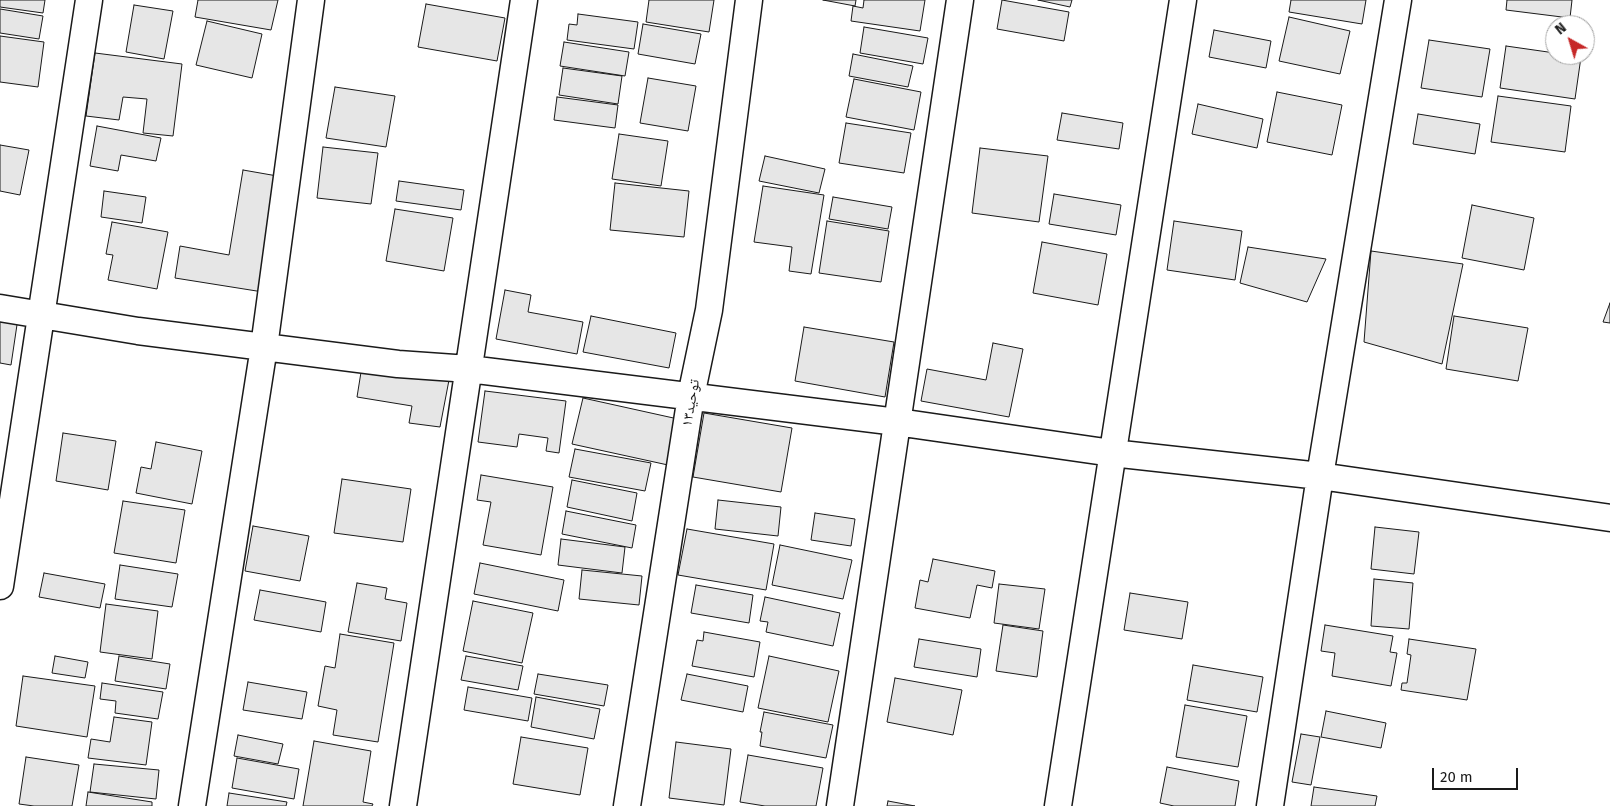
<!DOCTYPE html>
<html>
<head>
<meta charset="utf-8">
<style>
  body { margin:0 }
  #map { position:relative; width:1610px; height:806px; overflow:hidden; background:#fff; font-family:"Fira Sans",sans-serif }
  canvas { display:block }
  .north { position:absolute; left:1545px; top:15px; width:50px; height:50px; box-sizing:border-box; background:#fff; border:1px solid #a3a3a3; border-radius:50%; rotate:321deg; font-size:14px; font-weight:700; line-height:20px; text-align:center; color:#1a1a1a }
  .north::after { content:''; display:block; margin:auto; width:18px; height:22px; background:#c62828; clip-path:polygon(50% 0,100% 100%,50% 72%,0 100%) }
  .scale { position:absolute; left:1432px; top:768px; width:86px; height:22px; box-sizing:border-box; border:2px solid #1a1a1a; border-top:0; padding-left:6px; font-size:15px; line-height:18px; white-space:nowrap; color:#1a1a1a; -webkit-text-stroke:4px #fff; paint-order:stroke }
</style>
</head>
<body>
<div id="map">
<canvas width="1610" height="806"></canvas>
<div class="north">N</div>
<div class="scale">20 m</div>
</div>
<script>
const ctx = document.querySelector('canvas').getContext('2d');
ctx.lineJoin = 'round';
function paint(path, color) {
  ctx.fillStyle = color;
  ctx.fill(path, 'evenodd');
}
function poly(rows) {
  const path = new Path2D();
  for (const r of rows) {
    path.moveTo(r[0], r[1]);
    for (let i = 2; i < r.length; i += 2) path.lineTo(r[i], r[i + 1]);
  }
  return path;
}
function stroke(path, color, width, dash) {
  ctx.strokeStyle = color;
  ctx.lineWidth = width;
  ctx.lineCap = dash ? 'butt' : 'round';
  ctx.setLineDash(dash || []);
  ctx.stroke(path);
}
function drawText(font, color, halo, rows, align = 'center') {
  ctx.font = font + ' "Fira Sans","Noto Naskh Arabic",sans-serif';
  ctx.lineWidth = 4;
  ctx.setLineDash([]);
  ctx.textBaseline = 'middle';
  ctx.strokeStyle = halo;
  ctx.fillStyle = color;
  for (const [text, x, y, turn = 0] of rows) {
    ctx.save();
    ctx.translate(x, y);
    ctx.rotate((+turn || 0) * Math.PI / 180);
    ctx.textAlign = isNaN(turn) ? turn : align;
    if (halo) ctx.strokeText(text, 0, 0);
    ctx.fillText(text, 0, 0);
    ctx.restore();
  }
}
const building = poly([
  [0,0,45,0,43,13,0,7,0,0],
  [198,0,278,0,271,30,195,17,198,0],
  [649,0,714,0,709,32,646,22,649,0],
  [823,0,856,0,855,6,823,0],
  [864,0,925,0,920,31,851,21,853,6,863,8,864,0],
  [1002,0,1069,12,1064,41,997,29,1002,0],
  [1038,0,1072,0,1070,7,1038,0],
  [1291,0,1366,0,1362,24,1289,12,1291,0],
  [1507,0,1572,0,1570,18,1506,10,1507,0],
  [426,4,505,18,497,61,418,47,426,4],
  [134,5,173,11,164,59,126,52,134,5],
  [0,9,43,16,39,39,0,33,0,9],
  [578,14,638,22,634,49,567,40,569,24,577,25,578,14],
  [1289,17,1350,31,1340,74,1279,61,1289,17],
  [207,21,262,34,252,78,196,65,207,21],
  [643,24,701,34,695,64,638,54,643,24],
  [864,27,928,38,923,64,860,53,864,27],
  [1214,30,1271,41,1266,68,1209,57,1214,30],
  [0,36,44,42,38,87,0,82,0,36],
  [1429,40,1490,49,1482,97,1421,88,1429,40],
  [564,42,629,52,625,76,560,66,564,42],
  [1506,46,1555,53,1555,55,1581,57,1575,99,1500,88,1506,46],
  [95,53,182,64,173,136,143,133,147,99,123,97,119,120,86,116,95,53],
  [853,54,913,66,908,87,849,76,853,54],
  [563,68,622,76,618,104,559,95,563,68],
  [648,78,696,86,688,131,640,123,648,78],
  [854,79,921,92,914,130,846,117,854,79],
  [335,87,395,96,386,147,326,138,335,87],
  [1277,92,1342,105,1332,155,1267,142,1277,92],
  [1498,96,1571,106,1565,152,1491,142,1498,96],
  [557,97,618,105,615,128,554,120,557,97],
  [1198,104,1263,119,1257,148,1192,134,1198,104],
  [1062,113,1123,123,1119,149,1057,140,1062,113],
  [1418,114,1480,124,1475,154,1413,144,1418,114],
  [846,123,911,133,904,173,839,163,846,123],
  [97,126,161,138,156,161,121,155,118,171,90,166,97,126],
  [619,134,668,141,661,186,612,179,619,134],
  [0,145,29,150,20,195,0,191,0,145],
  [323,147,378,153,371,204,317,198,323,147],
  [980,148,1048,156,1039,222,972,213,980,148],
  [765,156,825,169,819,193,759,181,765,156],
  [243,170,283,177,263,292,175,278,180,246,229,255,243,170],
  [399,181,464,190,461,210,396,201,399,181],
  [615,183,689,191,684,237,610,230,615,183],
  [763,186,824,195,811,274,789,271,792,247,754,242,763,186],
  [104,191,146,197,142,223,101,217,104,191],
  [1054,194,1121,205,1116,235,1049,224,1054,194],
  [833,197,892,207,888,229,829,219,833,197],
  [1472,205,1534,218,1524,270,1462,258,1472,205],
  [395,209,453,218,444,271,386,261,395,209],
  [827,221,889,231,881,282,819,273,827,221],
  [1174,221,1242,231,1235,280,1167,270,1174,221],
  [112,222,168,232,157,289,108,280,113,255,106,254,112,222],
  [1042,242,1107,254,1098,305,1033,293,1042,242],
  [1248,247,1326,259,1307,302,1240,283,1248,247],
  [1371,251,1463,264,1442,364,1364,342,1371,251],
  [505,290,531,295,528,312,583,322,577,354,496,339,505,290],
  [1610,303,1610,323,1603,322,1610,303],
  [0,315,18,318,11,365,0,363,0,315],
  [591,316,676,333,669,368,583,352,591,316],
  [1454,316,1528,328,1518,381,1446,369,1454,316],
  [804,327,894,342,885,397,795,381,804,327],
  [993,343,1023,349,1009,417,921,401,927,369,986,380,993,343],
  [362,366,449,380,440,427,409,423,412,406,357,397,362,366],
  [485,391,566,401,559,453,546,451,548,438,519,434,517,447,478,442,485,391],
  [583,398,678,419,668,465,572,444,583,398],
  [704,413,792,428,781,492,693,477,704,413],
  [63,433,116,441,108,490,56,481,63,433],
  [156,442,202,451,192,504,136,493,141,467,151,469,156,442],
  [575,449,651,463,645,491,569,477,575,449],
  [481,475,553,487,541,555,483,545,491,502,477,500,481,475],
  [342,479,411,489,403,542,334,533,342,479],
  [572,480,637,493,632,521,567,507,572,480],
  [718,500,781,507,778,536,715,529,718,500],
  [123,501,185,510,176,563,114,553,123,501],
  [566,511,636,525,632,548,562,534,566,511],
  [815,513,855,519,851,546,811,540,815,513],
  [253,526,309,536,300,581,245,571,253,526],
  [1375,527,1419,532,1414,574,1371,569,1375,527],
  [687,529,774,544,766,590,678,575,687,529],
  [561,539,625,547,622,573,558,565,561,539],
  [780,545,852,560,843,599,772,585,780,545],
  [933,559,995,571,992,588,977,585,970,618,915,608,920,580,928,582,933,559],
  [480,563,564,580,558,611,474,594,480,563],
  [120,565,178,574,172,607,115,599,120,565],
  [582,570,642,576,639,605,579,599,582,570],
  [44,573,105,584,100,608,39,597,44,573],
  [1374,579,1413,583,1409,629,1371,626,1374,579],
  [357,583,387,588,385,599,407,603,401,641,348,632,357,583],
  [999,584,1045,589,1039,629,994,623,999,584],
  [696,585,753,595,749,623,691,613,696,585],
  [260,590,326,602,321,632,254,620,260,590],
  [1130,593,1188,602,1182,639,1124,630,1130,593],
  [765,597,840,613,833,646,766,632,768,622,760,621,765,597],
  [473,601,533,613,522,663,463,651,473,601],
  [106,604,158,611,152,659,100,652,106,604],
  [1003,625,1043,631,1037,677,996,671,1003,625],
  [1325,625,1393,636,1390,652,1397,653,1391,686,1332,676,1335,653,1321,651,1325,625],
  [704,632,760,642,754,677,692,666,697,640,703,641,704,632],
  [340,634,394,643,378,742,333,735,337,710,318,706,325,666,335,668,340,634],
  [919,639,981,649,977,677,914,667,919,639],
  [1409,639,1476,649,1467,700,1401,690,1402,683,1407,683,1411,655,1407,654,1409,639],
  [55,656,88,662,85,678,52,673,55,656],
  [119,656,170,664,166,689,115,681,119,656],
  [466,656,523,666,518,690,461,680,466,656],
  [769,656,839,671,828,722,758,708,769,656],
  [1193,665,1263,677,1257,712,1187,700,1193,665],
  [538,674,608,685,604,706,534,694,538,674],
  [687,674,748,686,743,712,681,700,687,674],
  [23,676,95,686,87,737,16,726,23,676],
  [895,678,962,690,953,735,887,722,895,678],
  [248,682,307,692,302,719,243,710,248,682],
  [102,683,163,692,158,719,115,713,116,701,100,699,102,683],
  [468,687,532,698,528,721,464,710,468,687],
  [536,697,600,709,594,739,531,727,536,697],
  [1185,705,1247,716,1238,767,1176,757,1185,705],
  [1326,711,1386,723,1381,748,1321,737,1326,711],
  [764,712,833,725,826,758,760,746,762,732,760,732,764,712],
  [114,717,152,722,146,765,88,758,91,739,110,742,114,717],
  [1301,734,1320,737,1311,785,1292,782,1301,734],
  [238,735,283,744,278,764,234,756,238,735],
  [521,737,588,748,580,795,513,784,521,737],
  [314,741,371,751,363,802,373,804,372,806,303,806,314,741],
  [676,742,731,749,724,805,669,798,676,742],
  [748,755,823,768,816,806,765,806,740,802,748,755],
  [26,757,79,765,72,806,34,806,19,804,26,757],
  [237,758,299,769,294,799,232,788,237,758],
  [94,764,159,770,156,799,90,792,94,764],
  [1167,767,1239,781,1235,806,1174,806,1160,803,1167,767],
  [1314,787,1377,796,1375,806,1311,806,1314,787],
  [88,792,152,802,152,806,86,806,88,792],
  [229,793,287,802,286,806,227,806,229,793],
  [888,801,915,806,887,806,888,801]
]);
paint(building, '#e6e6e6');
stroke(building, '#1a1a1a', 1);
const minor = poly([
  [0,308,138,331,398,364,469,369,897,422,1112,453,1320,476,1610,518],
  [0,586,89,0],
  [192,806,264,347,311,0],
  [403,806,524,0],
  [627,806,691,396,709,310,749,0],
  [840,806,960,0],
  [1058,806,1183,0],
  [1270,806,1320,476,1398,0]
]);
stroke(minor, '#1a1a1a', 29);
stroke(minor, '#fff', 26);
drawText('15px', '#1a1a1a', '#fff', [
  ["توحید۱۳",691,403,-80]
]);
</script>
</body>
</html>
